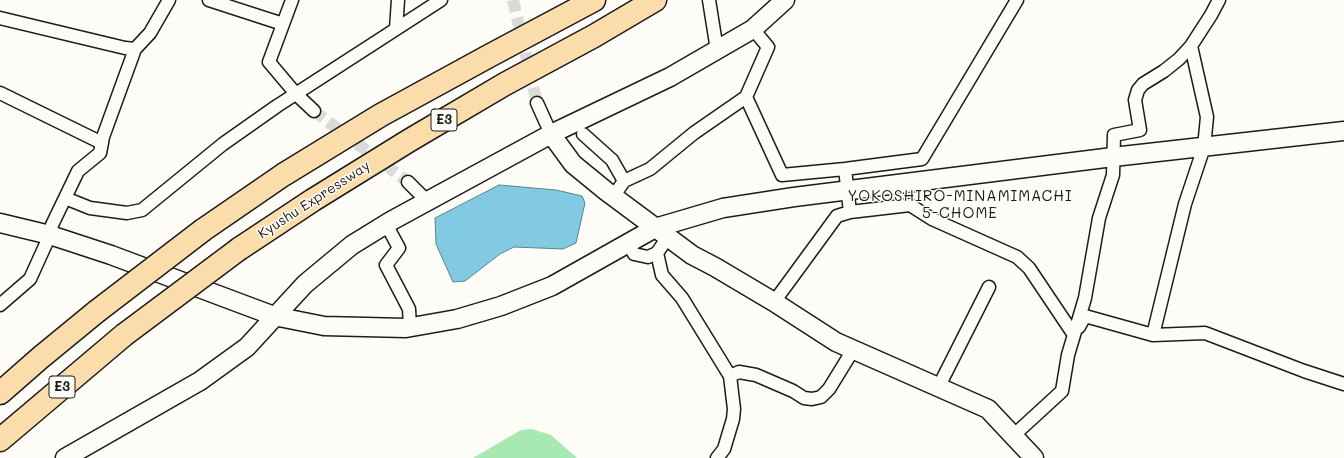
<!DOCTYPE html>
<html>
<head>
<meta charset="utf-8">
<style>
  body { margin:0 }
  canvas { display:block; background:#fdfcf7 }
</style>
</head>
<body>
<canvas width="1344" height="458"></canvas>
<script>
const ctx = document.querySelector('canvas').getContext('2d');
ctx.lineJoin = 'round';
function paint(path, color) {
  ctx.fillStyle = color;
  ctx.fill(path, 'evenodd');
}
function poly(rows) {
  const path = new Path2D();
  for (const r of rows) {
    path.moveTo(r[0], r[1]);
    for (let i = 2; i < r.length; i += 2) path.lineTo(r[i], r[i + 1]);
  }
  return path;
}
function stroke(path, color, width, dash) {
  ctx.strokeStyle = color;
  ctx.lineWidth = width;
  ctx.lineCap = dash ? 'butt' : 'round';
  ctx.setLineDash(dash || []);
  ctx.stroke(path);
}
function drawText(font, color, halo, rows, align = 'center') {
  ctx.font = font + ' Mali,sans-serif';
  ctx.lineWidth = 3;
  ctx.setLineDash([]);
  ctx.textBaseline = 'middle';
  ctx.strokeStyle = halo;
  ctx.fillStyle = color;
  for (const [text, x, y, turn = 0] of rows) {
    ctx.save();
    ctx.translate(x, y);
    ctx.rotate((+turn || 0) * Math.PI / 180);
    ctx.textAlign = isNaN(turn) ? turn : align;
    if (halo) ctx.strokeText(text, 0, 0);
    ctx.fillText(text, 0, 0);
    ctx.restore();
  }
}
paint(poly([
  [532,429,551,435,577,458,473,458,521,430]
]), '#a8e9b2');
const water = poly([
  [499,185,556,190,582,196,585,203,576,243,563,249,514,247,500,254,465,281,453,282,436,244,435,218,499,185]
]);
paint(water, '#81cae1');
stroke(water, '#598492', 1);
stroke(poly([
  [513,0,537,103],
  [314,111,408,182]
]), '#dbdad6', 12, [12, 6]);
const street = poly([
  [209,0,283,24],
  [292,0,269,62,296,94,314,111],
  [709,0,717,50],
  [0,18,125,48,135,49],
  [396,29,398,0],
  [753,29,768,47,746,97,782,175,845,169,922,159,1017,0],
  [0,93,102,143],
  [537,103,551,134],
  [583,134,612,160,624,181],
  [845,169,850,212],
  [408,182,428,202],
  [613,197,624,181,650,169,694,133,746,97],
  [65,198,90,208,127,213,142,210,223,144,277,106,441,0],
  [386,224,399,248,386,265,409,309,410,327],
  [628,243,634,254,648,257,657,253,668,237],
  [657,253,662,275,682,298,730,376,734,409,733,419,724,449,717,458],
  [774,302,837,216,850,212,910,205,932,219,1017,257,1029,268,1074,335],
  [0,305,30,279,50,235,52,225,78,171,100,153,103,137,135,49,150,33,169,0],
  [1079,327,1085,316,1153,335,1205,333,1304,371,1344,384],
  [1153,335,1185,204,1204,147,1207,117,1191,46],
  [730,376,739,372,756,375,793,391,804,398,812,399,821,397,829,389,853,350],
  [938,388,989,287],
  [1017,442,1013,436,1062,391,1068,355,1085,298,1099,218,1113,175,1114,135,1140,130,1135,100,1138,90,1143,84,1164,71,1179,59,1191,46,1211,15,1219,0]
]);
const secondary = poly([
  [551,134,573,164,606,191,692,255,715,267,774,302,836,342,988,409,1034,458],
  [0,223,50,235,111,255,274,316,324,326,406,328,457,319,501,306,552,286,655,228,723,208,794,197,1113,157,1344,131],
  [65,458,200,381,247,347,305,284,352,245,391,221,551,134,670,77,753,29,785,0]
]);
const highway = poly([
  [203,230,283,175,381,115,489,56,594,0],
  [239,249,313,200,410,140,505,84,594,36,655,0],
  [0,393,40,358,96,312],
  [0,440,124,335]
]);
stroke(street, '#1c1c1c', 15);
stroke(secondary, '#1c1c1c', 21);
stroke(highway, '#1c1c1c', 25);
stroke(street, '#fdfcf7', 12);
stroke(secondary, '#fdfcf7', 18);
stroke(highway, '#fbddab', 22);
const highwayBridge = poly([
  [96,312,203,230],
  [124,335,239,249]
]);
stroke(highwayBridge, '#1c1c1c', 25, []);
stroke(highwayBridge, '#fbddab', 22);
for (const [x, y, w] of [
  [444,120,26],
  [62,387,26]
]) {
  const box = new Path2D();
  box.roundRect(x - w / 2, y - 11, w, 22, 3);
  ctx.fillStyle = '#fdfcf7';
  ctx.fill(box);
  stroke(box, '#1c1c1c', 1);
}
drawText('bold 13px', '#1c1c1c', null, [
  ["E3",444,120],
  ["E3",62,387]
]);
drawText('14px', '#1c1c1c', '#fdfcf7', [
  ["Kyushu Expressway",314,200,-33]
]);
ctx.letterSpacing = '1px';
drawText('15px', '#1c1c1c', '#fdfcf7', [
  ["YOKOSHIRO-MINAMIMACHI",960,196],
  ["5-CHOME",960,213]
]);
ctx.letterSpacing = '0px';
</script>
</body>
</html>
